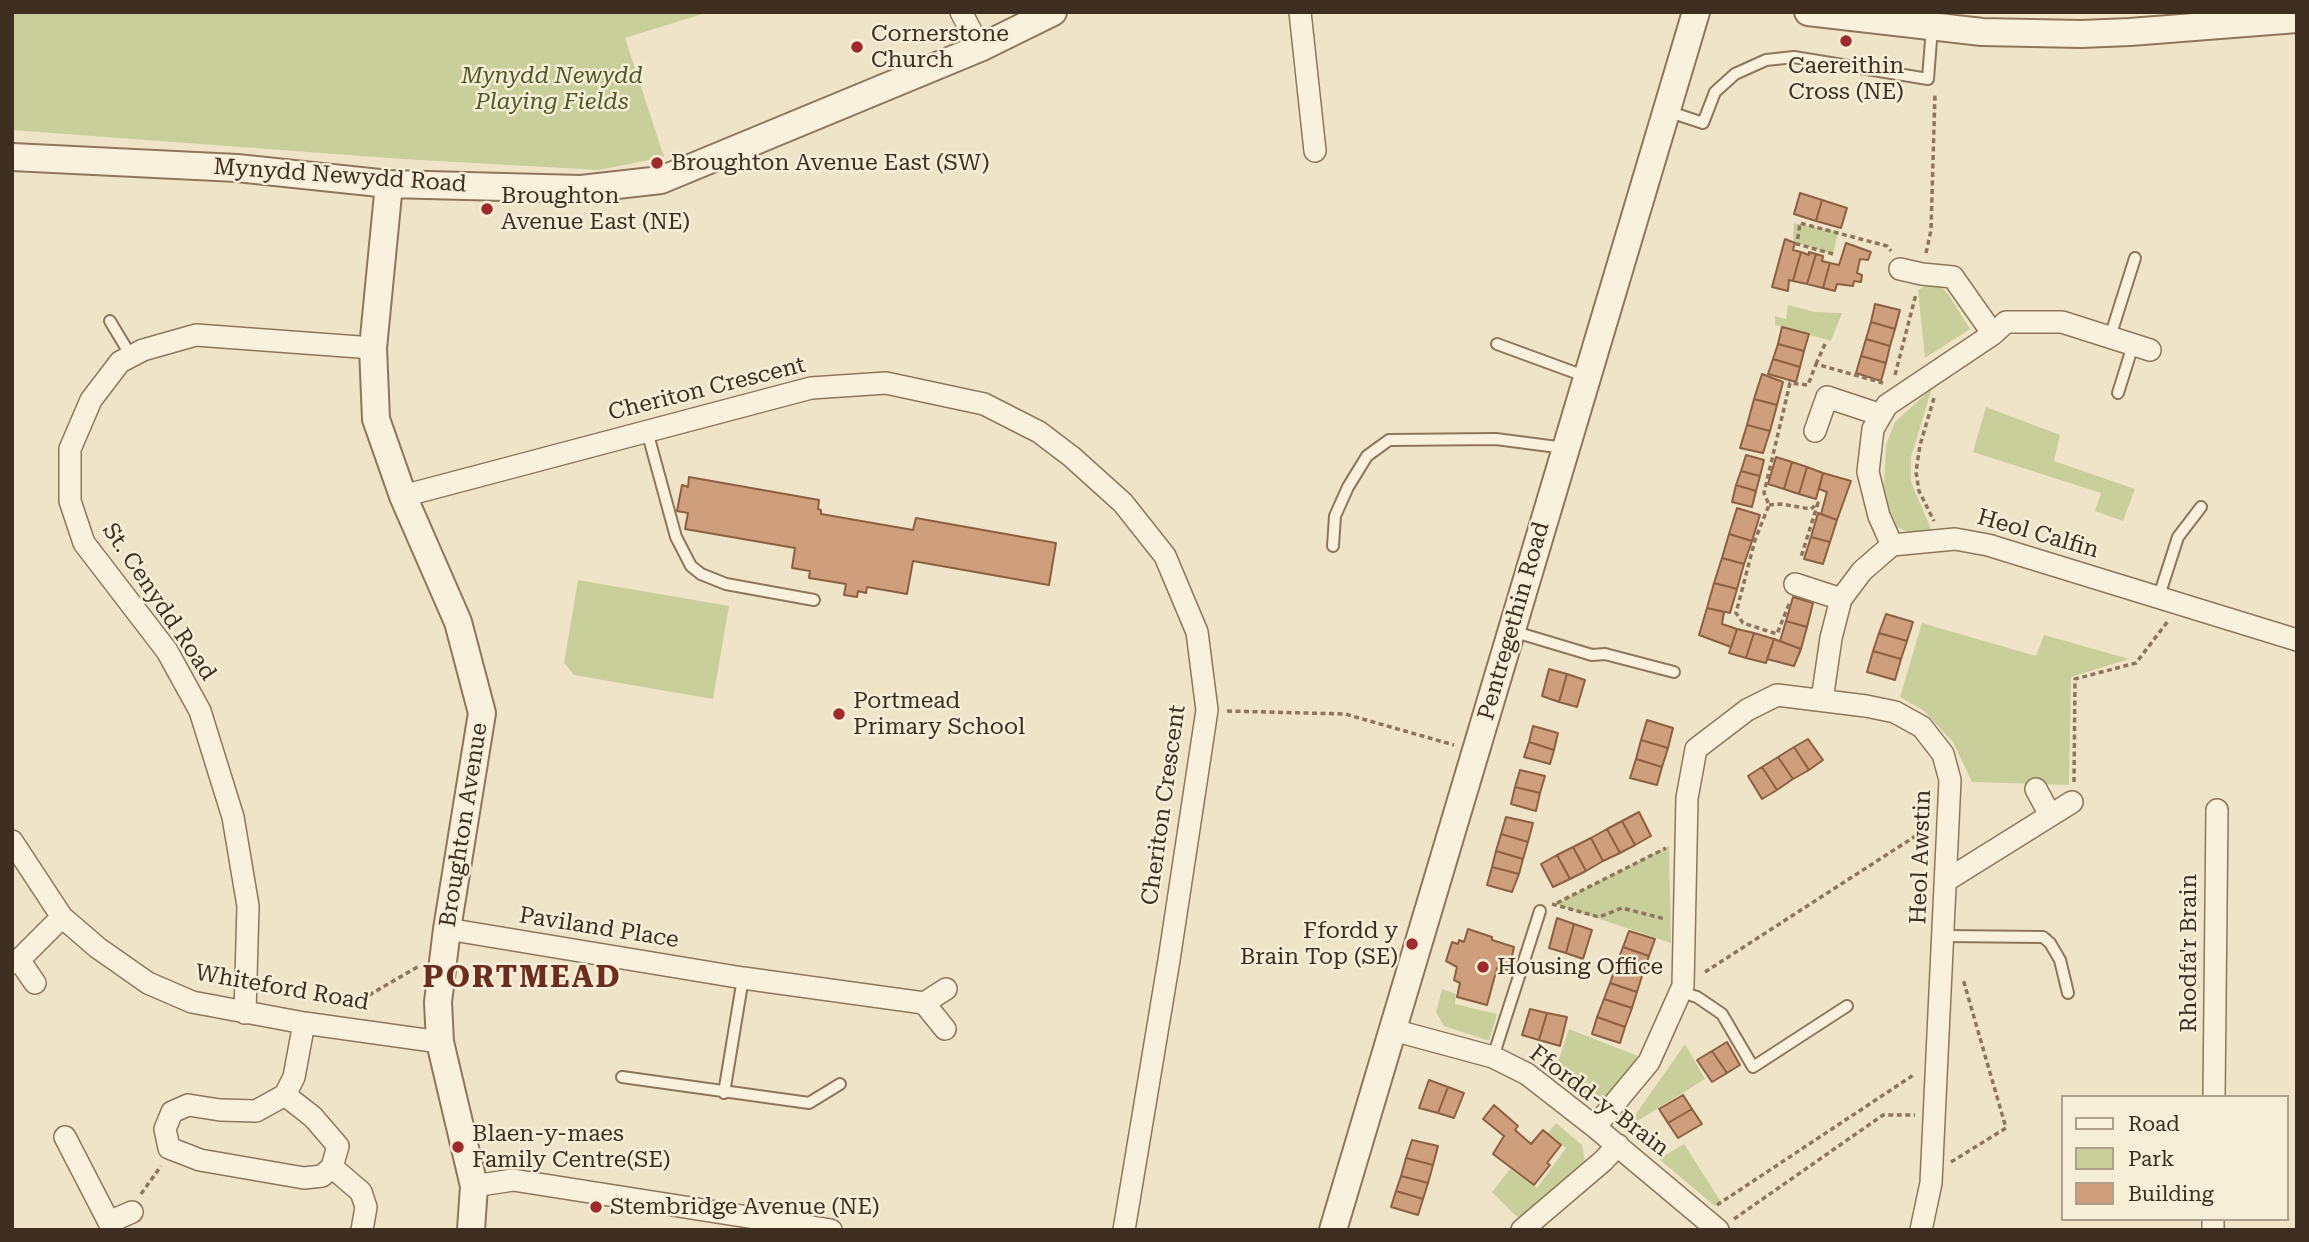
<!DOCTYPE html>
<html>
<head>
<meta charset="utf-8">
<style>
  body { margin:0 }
  #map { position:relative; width:2309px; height:1242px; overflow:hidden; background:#f0e4c8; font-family:"Roboto Serif",serif }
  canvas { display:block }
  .frame { position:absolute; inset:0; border:14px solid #3d2e20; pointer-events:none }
  .legend { position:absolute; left:2061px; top:1095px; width:228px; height:126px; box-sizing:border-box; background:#f7eed8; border:2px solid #ada18e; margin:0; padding:9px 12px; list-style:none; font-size:21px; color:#3d2e20 }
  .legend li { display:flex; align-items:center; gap:14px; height:35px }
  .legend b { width:35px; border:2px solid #ada18e }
</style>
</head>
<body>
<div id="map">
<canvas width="2309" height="1242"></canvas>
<div class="frame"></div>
<ul class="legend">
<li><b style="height:9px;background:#faf1dc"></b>Road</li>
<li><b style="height:19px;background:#c9cf9b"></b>Park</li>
<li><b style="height:19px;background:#cf9f7d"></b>Building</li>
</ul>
</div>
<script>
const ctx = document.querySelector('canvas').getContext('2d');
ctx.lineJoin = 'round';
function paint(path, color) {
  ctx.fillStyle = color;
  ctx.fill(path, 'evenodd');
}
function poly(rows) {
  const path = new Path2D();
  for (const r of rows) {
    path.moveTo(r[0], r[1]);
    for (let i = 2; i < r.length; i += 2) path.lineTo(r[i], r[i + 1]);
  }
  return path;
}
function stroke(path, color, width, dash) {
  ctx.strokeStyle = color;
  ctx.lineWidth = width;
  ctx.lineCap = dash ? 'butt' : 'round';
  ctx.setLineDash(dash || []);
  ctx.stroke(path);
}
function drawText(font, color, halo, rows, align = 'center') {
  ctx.font = font + ' "Roboto Serif",serif';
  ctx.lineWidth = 5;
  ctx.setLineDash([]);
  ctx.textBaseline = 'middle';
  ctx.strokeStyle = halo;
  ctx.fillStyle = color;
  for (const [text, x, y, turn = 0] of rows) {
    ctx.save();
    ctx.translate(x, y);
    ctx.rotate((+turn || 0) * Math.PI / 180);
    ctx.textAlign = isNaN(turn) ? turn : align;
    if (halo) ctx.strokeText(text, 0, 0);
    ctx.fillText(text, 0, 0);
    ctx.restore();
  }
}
paint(poly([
  [12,12,709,12,625,38,664,157,599,170,402,159,12,130],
  [1794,223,1838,232,1833,254,1793,242],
  [1928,285,1940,286,1948,294,1970,329,1925,358,1918,290],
  [1788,305,1815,312,1842,313,1831,341,1775,325,1775,316,1786,319],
  [1932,388,1911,457,1911,482,1932,531,1911,533,1897,527,1889,507,1884,486,1886,445,1895,422],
  [1986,407,2060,435,2054,461,2135,489,2123,521,2095,511,2101,493,1973,452],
  [578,580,729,606,713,699,574,675,564,663],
  [1922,623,2036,656,2044,635,2129,659,2071,677,2069,785,1972,782,1953,742,1924,711,1900,697],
  [1669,846,1671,943,1555,904],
  [1442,989,1456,994,1455,1004,1497,1014,1489,1041,1444,1026,1436,1012],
  [1569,1029,1638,1056,1609,1097,1582,1094,1555,1071],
  [1685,1044,1705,1079,1636,1122,1636,1114],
  [1556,1123,1582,1145,1586,1168,1521,1218,1515,1215,1492,1192,1510,1169,1537,1188,1566,1148,1548,1133],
  [1684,1144,1721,1202,1715,1206,1659,1159]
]), '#c9cf9b');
const building = poly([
  [1800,193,1822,200,1816,221,1794,214,1800,193],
  [1822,200,1847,208,1841,228,1816,221,1822,200],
  [1785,239,1795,243,1793,250,1801,252,1793,281,1789,280,1788,291,1772,287,1785,239],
  [1846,243,1871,252,1868,260,1860,259,1857,273,1862,275,1861,282,1854,281,1853,286,1837,284,1835,291,1823,288,1830,263,1839,265,1846,243],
  [1801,252,1809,255,1809,252,1816,254,1807,284,1793,281,1801,252],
  [1816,254,1823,256,1822,261,1830,263,1823,288,1807,284,1816,254],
  [1875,304,1900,310,1895,329,1871,322,1875,304],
  [1871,322,1895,329,1890,346,1866,339,1871,322],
  [1782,327,1809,334,1804,351,1778,344,1782,327],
  [1866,339,1890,346,1886,363,1861,356,1866,339],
  [1778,344,1804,351,1800,367,1773,359,1778,344],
  [1861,356,1886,363,1881,381,1856,373,1861,356],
  [1773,359,1800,367,1796,382,1768,374,1773,359],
  [1762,374,1783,382,1777,405,1754,399,1762,374],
  [1754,399,1777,405,1770,431,1747,425,1754,399],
  [1747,425,1770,431,1763,453,1740,448,1747,425],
  [1746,455,1764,460,1760,476,1741,471,1746,455],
  [1776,457,1792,462,1784,489,1768,484,1776,457],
  [1792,462,1807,467,1799,494,1784,489,1792,462],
  [1807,467,1823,473,1816,499,1799,494,1807,467],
  [1741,471,1760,476,1756,491,1736,485,1741,471],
  [1823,473,1851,481,1837,520,1821,514,1827,492,1819,489,1823,473],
  [689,477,819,500,818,509,821,510,821,514,913,530,916,518,1056,543,1049,585,913,561,907,594,867,587,866,593,858,591,857,597,844,595,846,584,809,578,810,571,792,568,795,548,685,529,688,513,677,511,682,485,688,487,689,477],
  [1736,485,1756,491,1752,507,1732,502,1736,485],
  [1737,508,1760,515,1752,541,1729,534,1737,508],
  [1818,513,1837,520,1830,542,1811,537,1818,513],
  [1729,534,1752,541,1744,564,1722,558,1729,534],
  [1811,537,1830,542,1823,564,1804,559,1811,537],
  [1722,558,1744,564,1737,589,1714,583,1722,558],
  [1714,583,1737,589,1730,613,1707,608,1714,583],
  [1793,597,1813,603,1807,627,1786,621,1793,597],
  [1707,608,1724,612,1722,624,1737,629,1731,647,1699,635,1707,608],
  [1886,614,1913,622,1907,641,1879,633,1886,614],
  [1786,621,1807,627,1801,649,1780,641,1786,621],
  [1737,629,1754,633,1746,658,1729,653,1737,629],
  [1754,633,1774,639,1766,663,1746,658,1754,633],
  [1879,633,1907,641,1901,659,1873,651,1879,633],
  [1774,639,1801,649,1794,666,1767,659,1774,639],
  [1873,651,1901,659,1895,680,1867,672,1873,651],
  [1549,669,1567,674,1559,702,1542,696,1549,669],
  [1567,674,1585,680,1577,707,1559,702,1567,674],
  [1647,720,1673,728,1668,748,1641,740,1647,720],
  [1533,726,1558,733,1554,750,1529,742,1533,726],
  [1808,739,1823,760,1809,770,1794,747,1808,739],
  [1641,740,1668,748,1662,767,1636,759,1641,740],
  [1529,742,1554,750,1550,764,1524,757,1529,742],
  [1794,747,1809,770,1793,779,1778,757,1794,747],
  [1778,757,1793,779,1777,790,1762,767,1778,757],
  [1636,759,1662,767,1657,785,1630,778,1636,759],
  [1762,767,1777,790,1762,799,1748,776,1762,767],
  [1520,770,1545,776,1540,793,1515,787,1520,770],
  [1515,787,1540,793,1536,811,1511,804,1515,787],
  [1639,812,1651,836,1635,845,1622,821,1639,812],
  [1506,817,1533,823,1528,842,1501,834,1506,817],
  [1622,821,1635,845,1620,853,1607,829,1622,821],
  [1607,829,1620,853,1603,861,1591,838,1607,829],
  [1501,834,1528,842,1523,859,1496,851,1501,834],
  [1591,838,1603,861,1586,871,1573,847,1591,838],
  [1573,847,1586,871,1570,879,1557,855,1573,847],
  [1496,851,1523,859,1519,874,1492,867,1496,851],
  [1557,855,1570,879,1553,887,1541,864,1557,855],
  [1492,867,1519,874,1512,892,1487,885,1492,867],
  [1557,918,1574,924,1566,953,1549,948,1557,918],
  [1574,924,1592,930,1583,959,1566,953,1574,924],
  [1468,929,1492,937,1492,940,1514,947,1509,970,1497,968,1487,1005,1457,997,1460,983,1454,980,1457,967,1446,961,1452,942,1458,944,1459,940,1464,942,1468,929],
  [1629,931,1655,939,1649,956,1623,947,1629,931],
  [1623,947,1649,956,1643,973,1617,963,1623,947],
  [1617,963,1643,973,1637,992,1610,983,1617,963],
  [1610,983,1637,992,1632,1008,1604,999,1610,983],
  [1604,999,1632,1008,1625,1027,1597,1017,1604,999],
  [1530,1009,1547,1013,1539,1040,1522,1035,1530,1009],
  [1547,1013,1567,1017,1560,1046,1539,1040,1547,1013],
  [1597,1017,1625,1027,1620,1043,1592,1034,1597,1017],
  [1727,1042,1740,1065,1727,1073,1712,1051,1727,1042],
  [1712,1051,1727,1073,1712,1082,1697,1060,1712,1051],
  [1429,1080,1448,1087,1438,1113,1419,1108,1429,1080],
  [1448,1087,1464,1093,1454,1118,1438,1113,1448,1087],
  [1683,1095,1692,1109,1668,1123,1659,1109,1683,1095],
  [1494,1105,1518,1126,1515,1130,1531,1144,1543,1130,1561,1145,1547,1163,1550,1165,1534,1185,1493,1154,1504,1136,1483,1119,1494,1105],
  [1692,1109,1702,1124,1678,1138,1668,1123,1692,1109],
  [1412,1140,1438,1146,1433,1165,1406,1158,1412,1140],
  [1406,1158,1433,1165,1428,1183,1401,1176,1406,1158],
  [1401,1176,1428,1183,1423,1199,1396,1191,1401,1176],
  [1396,1191,1423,1199,1418,1215,1391,1207,1396,1191]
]);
paint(building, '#cf9f7d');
stroke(building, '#8d5f41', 2);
const service = poly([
  [1667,111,1703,123,1715,92,1735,74,1766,60,1794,57,1928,79,1932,27],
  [110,321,131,356],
  [2110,337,2135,258],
  [1497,344,1587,377],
  [2118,393,2133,345],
  [647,431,676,537,691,566,701,574,726,584,814,600],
  [1333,546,1335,516,1348,487,1367,456,1389,440,1496,439,1565,448],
  [2159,596,2178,537,2201,507],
  [1512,631,1592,655,1605,654,1674,672],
  [1944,936,2043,937,2050,943,2060,960,2068,993],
  [1681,992,1697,997,1722,1014,1753,1067,1847,1006],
  [1493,1057,1540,911],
  [622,1077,809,1103,840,1084],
  [724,1093,743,978]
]);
const minor = poly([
  [961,12,980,48],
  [1300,12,1315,151],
  [1900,269,1922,274,1953,277,1993,334],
  [1815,431,1827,397,1881,415],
  [403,496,811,388,886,383,984,404,1039,432,1072,457,1123,503,1165,556,1197,632,1207,710,1169,960,1124,1230],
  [1892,545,1879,516,1868,472,1873,429,1887,405,1993,334,2006,322,2062,322,2150,350],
  [1795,584,1841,599],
  [1822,700,1831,638,1841,599,1862,571,1892,545,1955,539,1988,545,2297,640],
  [2036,789,2050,815],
  [12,841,62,917,98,948,148,983,192,1002,304,1023,440,1042],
  [1947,880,2072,802],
  [447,929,743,978,924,1003,946,989],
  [19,960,35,983],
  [12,963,19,960,62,917],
  [924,1003,945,1029],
  [245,1013,248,906,233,817,200,711,167,651,84,543,70,501,70,449,91,400,120,362,143,350,196,335,373,348],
  [1393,1030,1493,1057,1527,1074,1595,1127,1718,1230],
  [285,1095,313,1117,338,1146,332,1167,322,1176,304,1178,200,1160,169,1148,165,1129,172,1112,188,1105,220,1110,256,1111,285,1095,294,1077,304,1023],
  [2214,1097,2217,810],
  [1595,1127,1649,1062,1683,986,1687,798,1696,749,1747,710,1777,695,1866,706,1895,712,1922,727,1943,754,1950,780,1931,1183,1921,1230],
  [65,1137,113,1230],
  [332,1167,361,1192,366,1207,362,1230],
  [474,1186,513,1180,831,1230],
  [109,1222,132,1212],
  [1522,1230,1603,1161,1618,1145],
  [2213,1230,2213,1219]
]);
const tertiary = poly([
  [1808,12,1982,32,2081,34,2130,32,2297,19],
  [12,157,237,168,389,184,581,189,661,180,980,48,1053,12],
  [389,184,373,348,376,419,403,496,458,622,482,713,447,929,438,1002,440,1042,474,1186,471,1230],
  [1333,1230,1696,12]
]);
stroke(service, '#8d765c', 14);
stroke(minor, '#8d765c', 24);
stroke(tertiary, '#8d765c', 30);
stroke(poly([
  [1926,253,1931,230,1935,93],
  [1833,254,1797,244,1800,223,1887,246,1891,251],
  [1816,364,1825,344],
  [1895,375,1916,294],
  [1934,398,1920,445,1916,472,1919,491,1934,521],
  [1769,505,1781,504,1811,509,1818,503,1801,557],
  [1789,604,1777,634,1743,623,1736,613,1755,540,1769,505,1764,493,1790,383,1808,385,1816,364,1883,383],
  [1227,711,1345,714,1454,745],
  [2074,782,2075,679,2136,663,2168,621],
  [1557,903,1666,848],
  [1552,904,1599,917,1622,908,1665,919],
  [1705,972,1928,828],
  [347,1008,419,966],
  [1951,1162,2006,1128,1963,979],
  [141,1194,161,1166],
  [1717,1205,1915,1074],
  [1734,1219,1883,1115,1915,1115]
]), '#8d765c', 3.5, [5, 3.5]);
stroke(service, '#faf1dc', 10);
stroke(minor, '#faf1dc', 21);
stroke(tertiary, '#faf1dc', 26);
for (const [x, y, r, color] of [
  [1846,41,7,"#9e2a2b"],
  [857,47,7,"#9e2a2b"],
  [657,163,7,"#9e2a2b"],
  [487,209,7,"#9e2a2b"],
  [839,714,7,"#9e2a2b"],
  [1412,944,7,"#9e2a2b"],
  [1483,967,7,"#9e2a2b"],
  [458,1147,7,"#9e2a2b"],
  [596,1207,7,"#9e2a2b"]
]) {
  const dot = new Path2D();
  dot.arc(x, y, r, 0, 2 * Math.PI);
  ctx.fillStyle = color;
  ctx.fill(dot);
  stroke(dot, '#f7eed8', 2.5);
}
drawText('23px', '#3d2e20', '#f7eed8', [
  ["Cornerstone",871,34],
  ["Church",871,60],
  ["Caereithin",1846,66,"center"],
  ["Cross (NE)",1846,92,"center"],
  ["Broughton Avenue East (SW)",671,163],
  ["Broughton",501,196],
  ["Avenue East (NE)",501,222],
  ["Portmead",853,701],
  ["Primary School",853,727],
  ["Ffordd y",1398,931,"right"],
  ["Brain Top (SE)",1398,957,"right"],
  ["Housing Office",1497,967],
  ["Blaen-y-maes",472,1134],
  ["Family Centre(SE)",472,1160],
  ["Stembridge Avenue (NE)",610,1207]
], 'left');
drawText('italic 23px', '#4d5a26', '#f7eed8', [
  ["Mynydd Newydd",552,76],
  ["Playing Fields",552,102]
]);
drawText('23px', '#3d2e20', '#f7eed8', [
  ["Mynydd Newydd Road",340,176,4],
  ["Cheriton Crescent",707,389,-14],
  ["Heol Calfin",2038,534,16],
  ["St. Cenydd Road",159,602,56],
  ["Pentregethin Road",1514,621,-74],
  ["Cheriton Crescent",1164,805,-82],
  ["Broughton Avenue",464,825,-81],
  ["Heol Awstin",1921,857,-88],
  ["Paviland Place",599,928,9],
  ["Rhodfa'r Brain",2189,953,-90],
  ["Whiteford Road",282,988,10],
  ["Ffordd-y-Brain",1599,1101,37]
]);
ctx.letterSpacing = '2px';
drawText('bold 30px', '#6b2e1e', '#f7eed8', [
  ["PORTMEAD",522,978]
]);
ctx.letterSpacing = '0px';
</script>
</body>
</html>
